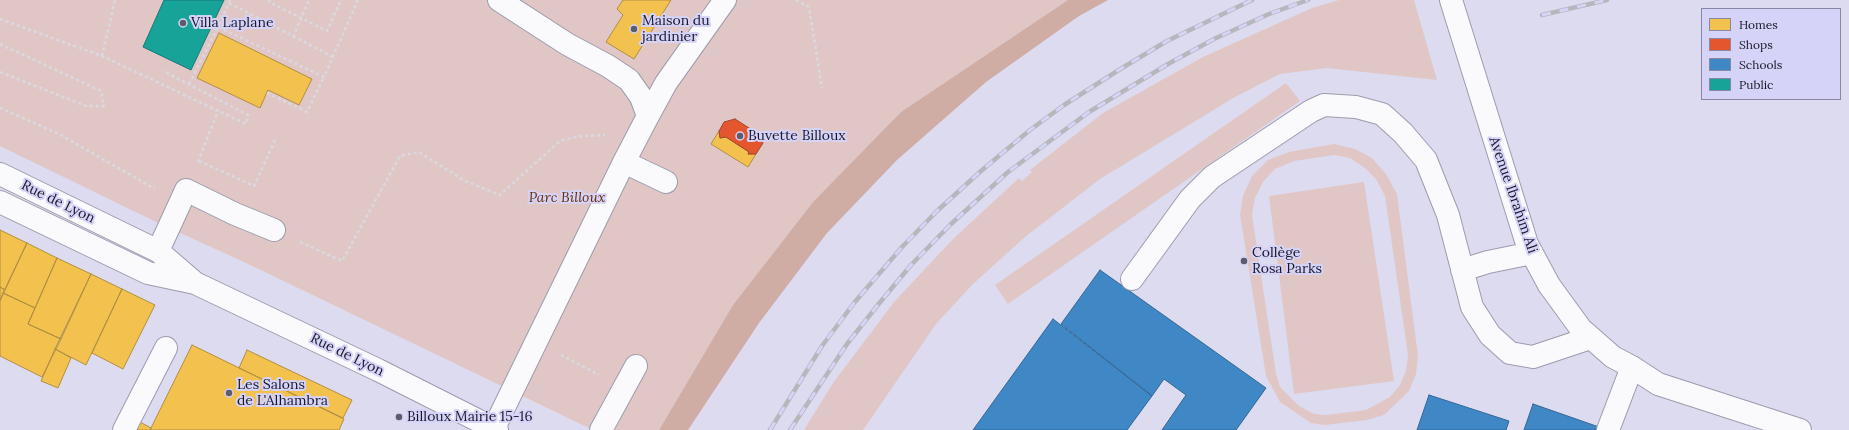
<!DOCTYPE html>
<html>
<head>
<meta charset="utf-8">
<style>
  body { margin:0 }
  #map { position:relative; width:1849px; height:430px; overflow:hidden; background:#dddbf0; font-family:Lora,serif }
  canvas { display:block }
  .legend { position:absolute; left:1701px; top:8px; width:140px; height:92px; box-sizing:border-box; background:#d5d3f8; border:1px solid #8988a4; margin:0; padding:5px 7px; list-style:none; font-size:12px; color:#181727 }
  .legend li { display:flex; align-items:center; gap:8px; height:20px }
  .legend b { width:20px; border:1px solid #8988a4 }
</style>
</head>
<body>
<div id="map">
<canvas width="1849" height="430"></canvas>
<ul class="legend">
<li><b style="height:11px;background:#f2c14e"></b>Homes</li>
<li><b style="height:11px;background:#e4572e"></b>Shops</li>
<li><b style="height:11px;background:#3f88c5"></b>Schools</li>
<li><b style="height:11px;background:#17a398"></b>Public</li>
</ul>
</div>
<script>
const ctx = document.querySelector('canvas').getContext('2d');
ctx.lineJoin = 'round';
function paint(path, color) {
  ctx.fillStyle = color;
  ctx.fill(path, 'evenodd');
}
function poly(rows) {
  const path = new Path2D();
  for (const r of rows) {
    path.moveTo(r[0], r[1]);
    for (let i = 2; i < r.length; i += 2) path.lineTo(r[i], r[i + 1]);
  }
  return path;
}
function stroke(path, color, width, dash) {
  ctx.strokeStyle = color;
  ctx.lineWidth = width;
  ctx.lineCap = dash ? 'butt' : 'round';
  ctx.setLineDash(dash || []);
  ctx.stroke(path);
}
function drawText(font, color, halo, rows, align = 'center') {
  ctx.font = font + ' Lora,serif';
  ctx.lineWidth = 4;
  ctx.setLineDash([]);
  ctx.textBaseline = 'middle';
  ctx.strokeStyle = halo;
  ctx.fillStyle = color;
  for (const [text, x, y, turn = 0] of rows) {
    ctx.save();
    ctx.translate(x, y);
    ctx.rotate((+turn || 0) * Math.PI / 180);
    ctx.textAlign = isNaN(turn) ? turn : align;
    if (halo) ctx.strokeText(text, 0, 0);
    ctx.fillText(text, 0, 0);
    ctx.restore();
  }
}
paint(poly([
  [0,0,1068,0,901,112,813,202,733,305,659,430,593,430,242,261,158,223,0,146],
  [1339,0,1414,0,1437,80,1327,68,1280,74,1235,97,1100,179,1025,237,972,285,936,324,863,430,804,430,833,383,894,302,953,239,1019,178,1022,181,1032,172,1030,170,1103,113,1203,57,1312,8],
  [1286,83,1300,101,1008,304,995,285],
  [1334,144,1355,149,1372,158,1386,174,1397,194,1418,356,1416,374,1409,391,1384,415,1367,420,1325,425,1311,423,1280,402,1266,376,1240,215,1243,196,1252,176,1268,160,1289,152],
  [1334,155,1350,158,1365,168,1376,179,1385,196,1408,355,1406,371,1400,385,1390,397,1366,410,1326,415,1314,414,1299,406,1280,387,1276,374,1252,215,1255,198,1263,182,1275,169,1294,161],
  [1364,182,1394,381,1294,394,1269,196]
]), '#e0c7c6');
paint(poly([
  [1068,0,1108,0,1079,16,986,82,897,160,827,233,759,323,688,430,659,430,733,305,813,202,901,112]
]), '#cfaca4');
const homes = poly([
  [623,0,671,0,634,59,606,42,623,15,617,9,623,0],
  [219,33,312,79,299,105,268,90,260,108,197,78,219,33],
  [719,131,720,138,726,137,749,152,748,154,756,154,748,167,711,144,719,131],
  [0,230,27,243,5,290,0,287,0,230],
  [27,243,57,258,35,308,3,293,27,243],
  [57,258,91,274,61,339,28,324,57,258],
  [91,274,122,289,86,365,55,349,91,274],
  [0,287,5,290,0,301,0,287],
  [122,289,155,305,123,369,92,353,122,289],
  [3,293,35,308,28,324,61,339,42,377,0,356,0,301,3,293],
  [192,345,344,419,339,430,150,430,192,345],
  [55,349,71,358,58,388,41,381,55,349],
  [247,350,352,400,343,418,239,368,247,350],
  [140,422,151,428,150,430,136,430,140,422]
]);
paint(homes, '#f2c14e');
stroke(homes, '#b18e42', 1);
const shops = poly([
  [735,119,760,135,763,143,756,154,748,154,749,152,726,137,720,138,719,131,724,122,735,119]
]);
paint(shops, '#e4572e');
stroke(shops, '#a7442c', 1);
const schools = poly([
  [1100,270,1266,388,1236,430,1162,430,1186,395,1164,379,1152,396,1061,324,1100,270],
  [1053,319,1152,396,1127,430,973,430,1053,319],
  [1429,395,1509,421,1506,430,1417,430,1429,395],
  [1533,404,1599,427,1598,430,1524,430,1533,404]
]);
paint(schools, '#3f88c5');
stroke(schools, '#336696', 1);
const public = poly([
  [164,0,224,0,191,70,143,47,164,0]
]);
paint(public, '#17a398');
stroke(public, '#177976', 1);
const minor = poly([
  [1451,0,1527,244,1549,285,1581,329,1613,357,1632,367,1658,384,1800,430],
  [648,116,666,83,725,0],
  [624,162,666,182],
  [0,174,158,251,194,282],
  [0,202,148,273,195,283,378,370,497,430],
  [158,251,186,190,235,214,274,230],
  [1462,270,1488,262,1532,253],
  [1132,279,1190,199,1212,177,1311,111,1324,105,1356,107,1382,114,1403,133,1426,160,1448,215,1472,307,1490,335,1510,353,1533,357,1590,338],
  [494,428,624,162,648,116,641,97,629,80,608,66,567,44,499,0],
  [124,430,166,348],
  [601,430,636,366],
  [1608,430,1632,367]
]);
stroke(minor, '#9d9bac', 24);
stroke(poly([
  [230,0,218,27,324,77,358,0],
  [270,0,269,2,327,31,341,0],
  [796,0,809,7,822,88],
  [229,3,333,57],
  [0,19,102,56,246,124,248,115,163,71],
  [293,37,309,0],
  [0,44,101,91,104,106,86,106,0,72],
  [102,56,115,0],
  [189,84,218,27],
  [267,93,307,112,324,77],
  [0,108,59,134,155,189],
  [199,161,254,186,275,140],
  [198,162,218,111],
  [300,242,342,261,400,156,419,152,465,181,500,195,560,141,580,136,605,135],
  [561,355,599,375]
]), '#dad9e0', 2.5, [3, 3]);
stroke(minor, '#fafafd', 22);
const rail = poly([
  [1542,15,1607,0],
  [770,430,822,346,854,303,902,247,937,211,981,171,1030,130,1064,105,1122,68,1167,41,1252,0],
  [790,430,847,344,877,306,911,265,951,224,1008,172,1089,112,1168,64,1214,39,1269,14,1308,0]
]);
stroke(rail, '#b7b6bc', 4.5);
stroke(rail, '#d5d3f8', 3, [9]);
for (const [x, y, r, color] of [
  [183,23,4,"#5d5c6d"],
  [634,29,4,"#5d5c6d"],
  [740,136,4,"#5d5c6d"],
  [1244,261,4,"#5d5c6d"],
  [229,393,4,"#5d5c6d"],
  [399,417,4,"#5d5c6d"]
]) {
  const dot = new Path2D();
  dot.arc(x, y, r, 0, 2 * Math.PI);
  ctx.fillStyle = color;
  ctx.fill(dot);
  stroke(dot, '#d5d3f8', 1.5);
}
drawText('14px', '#181727', '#d5d3f8', [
  ["Maison du",642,21],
  ["jardinier",642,37],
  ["Villa Laplane",191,23],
  ["Buvette Billoux",748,136],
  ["Collège",1252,253],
  ["Rosa Parks",1252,269],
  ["Les Salons",237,385],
  ["de L'Alhambra",237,401],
  ["Billoux Mairie 15-16",407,417]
], 'left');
drawText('14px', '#181727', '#d5d3f8', [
  ["Avenue Ibrahim Ali",1513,195,71],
  ["Rue de Lyon",58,202,26],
  ["Rue de Lyon",347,355,26]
]);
drawText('italic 14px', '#662c07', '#d5d3f8', [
  ["Parc Billoux",567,198]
]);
</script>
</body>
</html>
